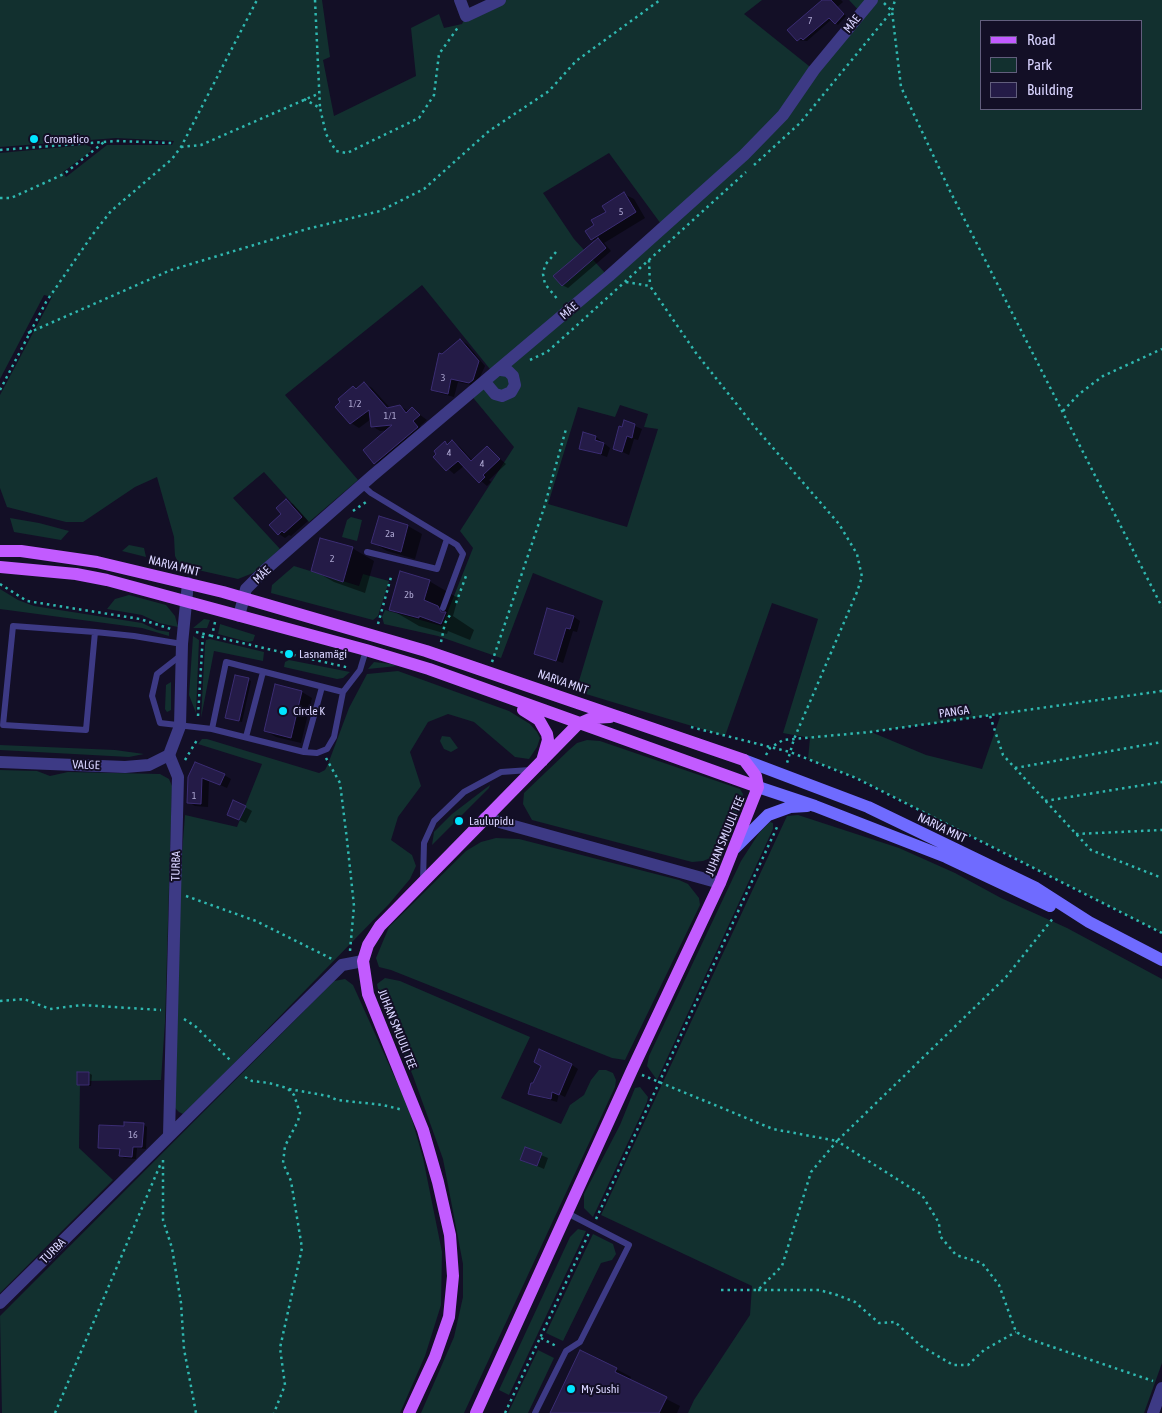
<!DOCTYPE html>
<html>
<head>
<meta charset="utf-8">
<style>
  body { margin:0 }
  #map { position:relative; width:1162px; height:1413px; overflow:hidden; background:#130f26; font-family:"Asap Condensed",sans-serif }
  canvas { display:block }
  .legend { position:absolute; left:980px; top:20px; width:162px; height:90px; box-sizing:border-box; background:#130f26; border:1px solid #625e7d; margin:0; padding:6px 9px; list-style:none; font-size:15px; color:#d9d4ff }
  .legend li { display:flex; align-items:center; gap:10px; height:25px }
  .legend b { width:25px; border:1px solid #625e7d }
</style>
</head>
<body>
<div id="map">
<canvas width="1162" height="1413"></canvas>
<ul class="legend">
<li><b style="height:6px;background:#c25bff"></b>Road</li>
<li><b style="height:14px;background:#12302f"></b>Park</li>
<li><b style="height:14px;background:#241b47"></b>Building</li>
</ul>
</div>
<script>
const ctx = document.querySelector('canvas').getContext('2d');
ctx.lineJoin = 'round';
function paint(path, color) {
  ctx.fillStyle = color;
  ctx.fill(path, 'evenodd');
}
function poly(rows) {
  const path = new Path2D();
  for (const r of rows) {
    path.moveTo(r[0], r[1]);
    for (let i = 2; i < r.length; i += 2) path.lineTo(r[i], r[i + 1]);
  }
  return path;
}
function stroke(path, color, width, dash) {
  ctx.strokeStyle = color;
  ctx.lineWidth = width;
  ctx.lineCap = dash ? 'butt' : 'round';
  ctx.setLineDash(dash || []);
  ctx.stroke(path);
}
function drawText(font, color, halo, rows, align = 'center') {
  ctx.font = font + ' "Asap Condensed",sans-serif';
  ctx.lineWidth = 4;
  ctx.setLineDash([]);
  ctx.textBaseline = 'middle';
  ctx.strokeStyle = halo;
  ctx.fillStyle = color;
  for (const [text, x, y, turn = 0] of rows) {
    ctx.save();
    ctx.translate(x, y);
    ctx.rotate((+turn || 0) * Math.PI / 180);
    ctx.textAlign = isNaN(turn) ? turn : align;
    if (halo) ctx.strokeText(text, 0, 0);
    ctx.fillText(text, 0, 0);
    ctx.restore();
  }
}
paint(poly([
  [0,0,322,0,330,57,323,60,334,116,416,76,411,28,439,14,444,28,462,24,466,16,500,0,762,0,744,14,814,70,861,13,849,0,1162,0,1162,933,857,778,808,759,810,738,783,733,818,619,772,603,725,736,576,691,603,601,533,573,501,658,438,636,384,624,382,617,385,610,442,626,473,548,460,531,514,447,470,394,494,374,422,285,285,395,358,480,309,522,264,472,233,498,280,549,253,573,238,579,180,566,175,556,174,537,157,477,135,487,83,522,66,522,7,507,0,488,0,395,52,297,44,295,0,379,0,153,86,145,91,147,90,152,63,172,66,177,107,145,172,145,174,141,116,138,0,147],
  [981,21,1141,21,1141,109,981,109],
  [609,153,661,224,606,274,574,239,543,193],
  [620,405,648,414,644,427,658,429,627,527,548,504,578,407,615,417],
  [1001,714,982,769,926,755,871,732],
  [351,517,362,520,357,541,342,537,347,520],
  [10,518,39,523,69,531,61,540,14,532],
  [129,545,144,548,146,557,122,551],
  [294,566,359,586,363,574,389,581,378,616,373,620,271,593,272,585],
  [0,589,18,600,34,606,142,623,157,630,169,632,169,636,142,628,0,609],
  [129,595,166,605,175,616,178,627,159,623,142,615,107,609,115,599],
  [204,619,210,620,207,628,193,628],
  [220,624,255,635,253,641,248,642,218,634],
  [193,636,199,640,196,713,189,695],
  [210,639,264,652,263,661,214,651,201,718,205,645,206,640],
  [289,660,350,672,343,678,337,679,284,667,285,662],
  [374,662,391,664,397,666,368,669],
  [398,671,509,711,530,724,537,732,540,738,537,747,529,759,515,757,474,722,448,714,428,722,410,752,421,786,398,817,391,840,412,855,416,866,410,879,389,904,215,1083,183,1114,179,1112,174,1107,180,879,185,815,237,827,262,764,198,744,202,739,207,739,319,773,325,770,328,764,349,708,367,674],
  [171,682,171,710,167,712,165,709,166,685],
  [442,736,450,737,458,748,451,752,444,749,440,741],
  [587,740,600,741,740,789,743,794,741,804,720,854,703,861,692,862,532,820,523,804,524,793,569,750,577,743],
  [0,745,115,750,144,754,129,757,0,750],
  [0,770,37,771,50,776,68,772,160,774,169,779,172,786,165,1022,161,1080,80,1081,79,1148,113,1180,0,1293],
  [490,785,489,788,432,845,434,832,452,814],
  [798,815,899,848,955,873,1001,898,1067,928,1162,979,1162,1363,1144,1413,688,1413,694,1400,750,1315,752,1286,601,1215,787,816],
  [770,822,773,823,773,829,657,1080,647,1066,649,1056,741,861,759,833],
  [496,838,519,839,679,880,688,884,699,898,700,905,625,1060,612,1058,391,970,379,967,376,958,389,927,466,851,481,842],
  [385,978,400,981,530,1037,501,1098,561,1124,570,1105,584,1095,591,1080,599,1070,606,1070,613,1073,616,1080,615,1087,464,1413,421,1413,454,1337,463,1297,463,1264,443,1159,413,1076,379,994,377,984],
  [525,1147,542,1154,537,1166,520,1160],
  [345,979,353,985,409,1109,423,1158,442,1252,441,1305,425,1356,400,1413,2,1413,0,1316,334,981],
  [640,1087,648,1097,647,1102,593,1217,584,1208,584,1194,620,1125,635,1088],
  [578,1229,586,1231,509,1395,499,1390,570,1237],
  [593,1234,613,1244,616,1254,612,1260,601,1263,563,1341,546,1333],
  [538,1350,554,1358,528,1413,508,1413]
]), '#12302f');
paint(poly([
  [824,0,841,0,843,2,837,7,846,16,838,25,832,19,807,41,798,40],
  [624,194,634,199,645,218,604,243,611,251,568,288,562,285,596,241,592,239,596,225],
  [460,340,467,344,485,366,476,386,458,382,454,397,439,393,433,390,443,355],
  [364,383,372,388,390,408,400,406,408,411,412,409,427,420,420,426,425,432,383,467,375,463,388,430,380,431,372,426,371,419,359,428,351,423,357,390],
  [625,422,642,429,638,440,634,439,629,455,614,448],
  [596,437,610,448,607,457,581,448],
  [453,442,459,446,473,461,487,448,506,464,489,480,491,482,487,486,464,466,454,474,435,457,445,443,449,445],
  [286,501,293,504,308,521,291,536,289,535,285,538,279,534],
  [379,518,408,526,422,534,415,559,387,551,372,542],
  [352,548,374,561,365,593,334,582,313,570],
  [429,581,458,598,453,616,474,630,470,640,448,631,447,634,419,626,390,609],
  [574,617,580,621,577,632,573,631,563,663,535,653],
  [248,680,251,681,242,722,230,719],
  [302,692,312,698,301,743,276,737,266,731],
  [224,775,231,779,227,788,209,780,208,807,195,806,188,802,190,778],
  [245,807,252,811,246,823,235,818],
  [572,1065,578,1069,565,1097,559,1094,557,1102,530,1094,543,1066],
  [89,1073,92,1075,91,1086,78,1084],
  [143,1124,147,1127,146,1149,137,1148,136,1159,124,1158,120,1155,121,1150,103,1149,99,1147],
  [541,1155,548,1158,544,1169,521,1159],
  [616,1369,631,1377,629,1380,680,1406,677,1413,551,1413]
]), '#0007');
const building = poly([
  [822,0,831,0,844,14,835,24,829,18,803,40,801,38,797,41,787,30,822,0],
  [624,192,636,212,591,240,585,231,594,225,591,220,606,212,602,206,624,192],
  [598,238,606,248,562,286,553,276,598,238],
  [460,339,479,361,473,380,469,383,451,379,448,394,431,390,439,353,442,354,460,339],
  [364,382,387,408,400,405,406,413,412,407,420,415,413,421,418,427,374,464,363,450,392,425,371,427,369,410,350,424,335,407,340,402,338,399,353,386,356,389,364,382],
  [624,420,635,424,632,438,627,436,622,452,613,449,619,426,622,427,624,420],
  [583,432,596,436,595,440,604,443,601,454,579,449,583,432],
  [452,440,471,461,487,446,500,459,483,475,485,477,479,483,458,461,446,471,433,457,436,454,434,451,445,441,447,445,452,440],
  [286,499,302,517,284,533,282,531,278,535,269,525,281,514,276,508,286,499],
  [379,516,408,525,401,552,371,543,379,516],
  [320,538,353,547,343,582,311,571,320,538],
  [400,571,430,580,424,600,438,606,441,612,446,612,441,624,419,616,419,618,389,610,400,571],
  [547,608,574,616,570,629,566,628,556,661,534,654,547,608],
  [235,675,249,678,239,721,225,718,235,675],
  [275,684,302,691,291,738,264,731,275,684],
  [195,762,225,774,220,785,202,778,201,804,187,803,188,777,195,762],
  [233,800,246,806,239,820,227,815,233,800],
  [539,1049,572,1064,559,1095,552,1092,551,1099,528,1094,531,1083,533,1083,541,1066,534,1062,539,1049],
  [77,1072,89,1072,89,1085,77,1085,77,1072],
  [124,1122,144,1123,142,1147,133,1147,132,1157,119,1156,120,1149,98,1148,99,1125,124,1126,124,1122],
  [525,1147,542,1153,537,1166,520,1160,525,1147],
  [580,1350,617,1368,615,1372,667,1397,659,1413,550,1413,580,1350]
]);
paint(building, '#241b47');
stroke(building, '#3b2d73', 1);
stroke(poly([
  [315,0,320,108],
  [884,3,892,11,901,87,950,191,1162,607],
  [304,99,320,108,326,134,336,151,347,153,419,118,434,95,439,54,459,26],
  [181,147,201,145,320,93],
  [0,150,116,141,172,143],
  [754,165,800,123,892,11,895,0],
  [0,198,11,198,64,174,104,142],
  [556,252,545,265,543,274,545,284,559,301],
  [649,260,650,286],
  [626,282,650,286,696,353,754,426,839,524,857,554,862,577,857,592,794,739,787,763],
  [28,333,171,270,307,229,380,211,424,189,489,131,549,91,576,61,660,0],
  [530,360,547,352,575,327,746,172],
  [0,390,46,302,93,234,111,211,172,159,181,147,257,0],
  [1063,411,1079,394,1103,376,1162,349],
  [353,511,366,502],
  [0,584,27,601,140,619,171,629],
  [456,603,466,576],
  [215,622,212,636,350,668],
  [378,624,391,577],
  [196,632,212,636],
  [441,642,445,623,450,615],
  [492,662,544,508,566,429],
  [198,716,203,634],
  [990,716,1003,755,1091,850,1162,878],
  [691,727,790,752,856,778,1162,933],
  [766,755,770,748,783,740,870,732,1162,691],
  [326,758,340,783,347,840,354,906,350,951],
  [185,760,197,740],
  [1015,768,1162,742],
  [1045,801,1162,782],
  [1076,834,1162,830],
  [186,896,256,921,332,959],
  [0,1001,24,999,50,1009,82,1005,161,1010],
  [184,1019,195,1026,230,1060],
  [642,1075,773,1129,837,1141,1006,977,1054,917],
  [245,1077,252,1081,269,1083,287,1088,294,1095,300,1113,298,1121,285,1146,283,1163,291,1181,302,1248,280,1348,285,1385,274,1413],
  [289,1089,328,1096,337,1100,383,1105,403,1110],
  [163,1160,163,1220,172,1248,181,1303,184,1349,196,1413],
  [596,1219,778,825],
  [721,1290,758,1290,782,1266,811,1172,837,1141,922,1195,939,1223,940,1236,956,1255,982,1263,999,1285,1016,1332,1029,1339,1153,1381],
  [758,1290,819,1290,837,1295,855,1302,879,1323,895,1322,921,1346,953,1365,968,1365,984,1350,1016,1332],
  [541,1338,558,1347],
  [55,1413,161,1163],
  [505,1413,589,1233]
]), '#2fb8b0', 2.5, [2.5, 4]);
stroke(poly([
  [362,485,371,493,457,545,463,554,443,608],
  [367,552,437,569,447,539],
  [95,632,86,730,3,725,13,626,95,632,134,636,182,644],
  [180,656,157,674,152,696,160,723,212,729,226,662,343,692,360,670,366,650],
  [212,729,304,752,322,687],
  [246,737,263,672],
  [304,752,317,753,327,749,334,737,343,692],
  [423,881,424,843,434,821,464,792,501,772,530,770],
  [535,1413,566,1351,580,1342,629,1245,567,1213]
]), '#3d3a85', 6);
stroke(poly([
  [460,0,466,16,500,0],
  [485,382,495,394,502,396,511,392,515,385,513,376,508,371,501,370],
  [239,616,246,589,265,570,372,476,609,276,744,155,783,115,814,70,872,0],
  [169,755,178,777,169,1135],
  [485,818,720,883],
  [0,1303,342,965,363,961]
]), '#3d3a85', 12);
stroke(poly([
  [0,762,125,767,149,765,169,755,180,726,182,644,188,583],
  [1153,1413,1162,1388]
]), '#3d3a85', 12);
stroke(poly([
  [744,760,868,807,1009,875,1036,888,1089,922,1162,960],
  [758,787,815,806,946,857,1050,906],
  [735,848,768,815,790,807,807,806]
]), '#6f6bff', 12);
stroke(poly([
  [0,551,21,551,97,562,223,592,426,651,744,760,756,776,758,787,720,883,632,1070,476,1413],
  [0,567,76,574,107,580,366,650,429,669,758,787],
  [523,710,539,720,547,734,548,740,542,761],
  [409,1413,435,1357,449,1317,453,1276,450,1235,438,1182,423,1130,368,994,363,961,368,945,380,926,578,724,592,718,610,717]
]), '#c25bff', 12);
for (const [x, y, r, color] of [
  [34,139,5,"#00e5ff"],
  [289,654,5,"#00e5ff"],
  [283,711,5,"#00e5ff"],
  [459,821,5,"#00e5ff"],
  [571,1389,5,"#00e5ff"]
]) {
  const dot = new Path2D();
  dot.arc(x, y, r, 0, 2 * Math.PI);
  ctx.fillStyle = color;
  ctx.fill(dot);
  stroke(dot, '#130f26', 2);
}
drawText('10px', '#aca6d1', null, [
  ["7",810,21],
  ["5",621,212],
  ["3",443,378],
  ["1/2",355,404],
  ["1/1",390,416],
  ["4",449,453],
  ["4",482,464],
  ["2a",390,534],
  ["2",332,559],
  ["2b",409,595],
  ["1",194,796],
  ["16",133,1135]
]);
drawText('12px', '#d9d4ff', '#130f26', [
  ["MÄE",852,24,-51],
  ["MÄE",569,311,-41],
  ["NARVA MNT",174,566,14],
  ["MÄE",262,575,-44],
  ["NARVA MNT",563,682,19],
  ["PANGA",954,712,-8],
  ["VALGE",86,765,2],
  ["NARVA MNT",942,828,26],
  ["JUHAN SMUULI TEE",725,836,-68],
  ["TURBA",176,866,-89],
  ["JUHAN SMUULI TEE",397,1029,68],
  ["TURBA",53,1251,-45]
]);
drawText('12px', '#d9d4ff', '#130f26', [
  ["Cromatico",44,139],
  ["Lasnamägi",299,654],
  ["Circle K",293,711],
  ["Laulupidu",469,821],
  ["My Sushi",581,1389]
], 'left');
</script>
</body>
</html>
